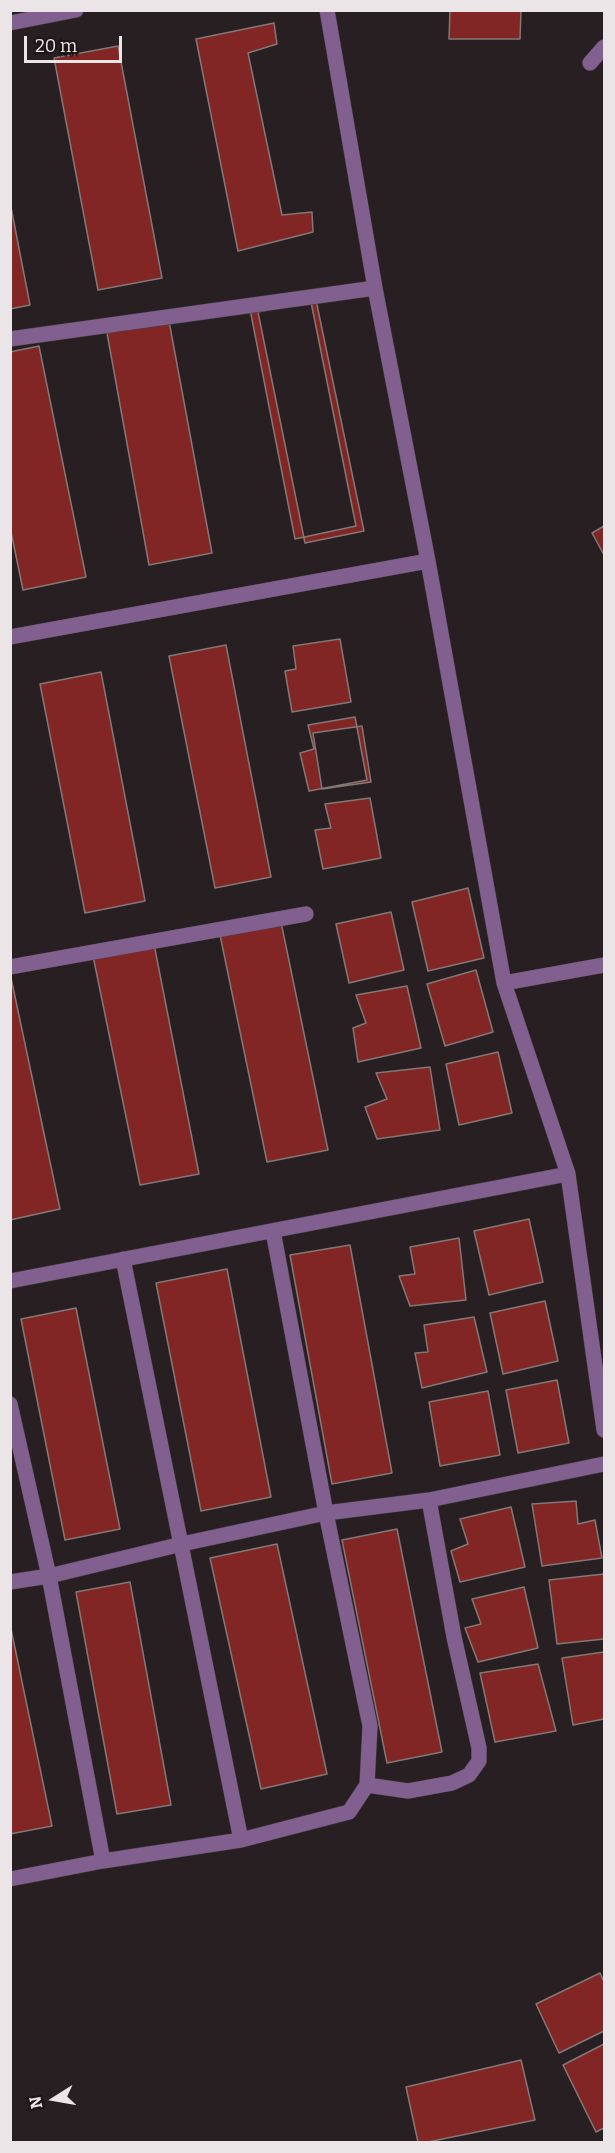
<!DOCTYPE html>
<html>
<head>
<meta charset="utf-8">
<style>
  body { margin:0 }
  #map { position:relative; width:615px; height:2153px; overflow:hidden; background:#271f22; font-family:Bitter,serif }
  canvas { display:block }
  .frame { position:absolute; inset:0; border:12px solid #ebe5e7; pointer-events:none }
  .north { position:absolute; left:24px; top:2069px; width:60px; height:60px; -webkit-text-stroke:4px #1d1619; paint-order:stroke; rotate:259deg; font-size:16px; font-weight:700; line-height:24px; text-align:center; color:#ebe5e7 }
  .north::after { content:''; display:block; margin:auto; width:21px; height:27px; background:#ebe5e7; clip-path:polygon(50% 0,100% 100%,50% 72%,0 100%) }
  .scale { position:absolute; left:24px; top:36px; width:98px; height:27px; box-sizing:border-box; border:3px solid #ebe5e7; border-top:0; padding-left:8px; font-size:18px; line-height:21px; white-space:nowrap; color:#ebe5e7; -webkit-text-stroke:4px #1d1619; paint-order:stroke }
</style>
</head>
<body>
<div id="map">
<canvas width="615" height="2153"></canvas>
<div class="frame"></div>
<div class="north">N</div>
<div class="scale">20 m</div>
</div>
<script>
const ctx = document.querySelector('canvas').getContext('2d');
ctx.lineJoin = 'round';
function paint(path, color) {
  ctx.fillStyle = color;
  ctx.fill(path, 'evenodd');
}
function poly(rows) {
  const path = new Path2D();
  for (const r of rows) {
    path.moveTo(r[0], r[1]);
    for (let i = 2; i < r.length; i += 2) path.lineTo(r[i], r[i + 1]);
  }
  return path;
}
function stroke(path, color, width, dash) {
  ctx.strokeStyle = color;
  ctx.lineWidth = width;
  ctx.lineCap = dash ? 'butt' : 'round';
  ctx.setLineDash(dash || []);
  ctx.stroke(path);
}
const building = poly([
  [450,10,521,10,520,39,449,39,450,10],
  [274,23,277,44,248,53,282,215,312,212,313,232,238,251,196,39,274,23],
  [118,46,162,278,98,290,54,58,118,46],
  [10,202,30,305,10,309,10,202],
  [309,292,356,526,295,539,249,304,309,292],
  [316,300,364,531,305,543,258,312,316,300],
  [169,321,212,553,149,565,107,333,169,321],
  [39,346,86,577,23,590,10,527,10,352,39,346],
  [604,526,604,555,592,533,604,526],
  [340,639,351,702,292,712,285,671,296,669,293,646,340,639],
  [226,645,271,877,215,888,169,656,226,645],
  [101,672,145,901,85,913,40,684,101,672],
  [355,717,367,780,309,791,300,753,314,749,308,725,355,717],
  [362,726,371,782,322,789,313,733,362,726],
  [370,798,381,858,323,869,315,830,331,828,325,804,370,798],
  [468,888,484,958,428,971,412,902,468,888],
  [391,912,404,970,349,983,336,924,391,912],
  [281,922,328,1150,267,1162,220,935,281,922],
  [154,944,199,1174,140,1185,93,956,154,944],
  [476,970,493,1032,445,1046,427,984,476,970],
  [10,973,60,1209,10,1220,10,973],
  [407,986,421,1048,358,1062,353,1028,366,1023,356,995,407,986],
  [498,1052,512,1113,459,1125,446,1064,498,1052],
  [430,1067,440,1130,377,1139,365,1107,387,1099,376,1073,430,1067],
  [529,1219,543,1282,489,1295,474,1231,529,1219],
  [459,1238,466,1300,410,1306,399,1276,415,1274,410,1247,459,1238],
  [350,1245,392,1473,332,1484,290,1255,350,1245],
  [227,1269,271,1497,201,1511,156,1283,227,1269],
  [545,1301,558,1361,503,1374,490,1313,545,1301],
  [76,1308,120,1529,65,1540,21,1319,76,1308],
  [474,1317,487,1372,422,1388,415,1353,428,1352,424,1325,474,1317],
  [557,1380,569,1443,518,1453,506,1390,557,1380],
  [488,1391,500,1455,440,1466,429,1402,488,1391],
  [576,1501,578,1524,595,1520,602,1558,542,1566,532,1504,576,1501],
  [511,1507,525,1567,460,1582,451,1551,468,1544,460,1519,511,1507],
  [397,1529,442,1752,387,1763,342,1540,397,1529],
  [277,1544,327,1774,261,1789,210,1558,277,1544],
  [604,1574,604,1639,557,1644,549,1580,604,1574],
  [130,1582,171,1805,117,1814,76,1592,130,1582],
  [524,1587,538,1648,478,1662,465,1628,481,1624,472,1599,524,1587],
  [10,1624,52,1826,10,1834,10,1624],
  [604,1652,604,1719,573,1725,562,1658,604,1652],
  [538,1664,556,1731,495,1742,480,1673,538,1664],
  [600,1973,604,1982,604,2031,559,2053,536,2004,600,1973],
  [604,2044,604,2128,596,2132,563,2065,604,2044],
  [521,2060,535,2120,428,2142,418,2142,406,2087,521,2060]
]);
paint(building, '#812625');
stroke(building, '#837876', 1.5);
const minor = poly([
  [327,10,375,288,428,561,504,983,568,1174,604,1430],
  [10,23,76,10],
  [590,63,604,47],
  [10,339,375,288],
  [10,637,428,561],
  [10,967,306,914],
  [504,983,604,965],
  [123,1259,241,1840],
  [10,1281,568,1174],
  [10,1404,49,1576,103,1861],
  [10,1582,49,1576,182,1544,326,1513,429,1500,604,1464],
  [367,1785,408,1791,452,1783,469,1775,479,1761,479,1748,454,1637,429,1500],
  [10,1879,103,1861,241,1840,349,1812,367,1785,370,1726,326,1513,273,1231]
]);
stroke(minor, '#423b3e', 16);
stroke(minor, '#815f8f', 15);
</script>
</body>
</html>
